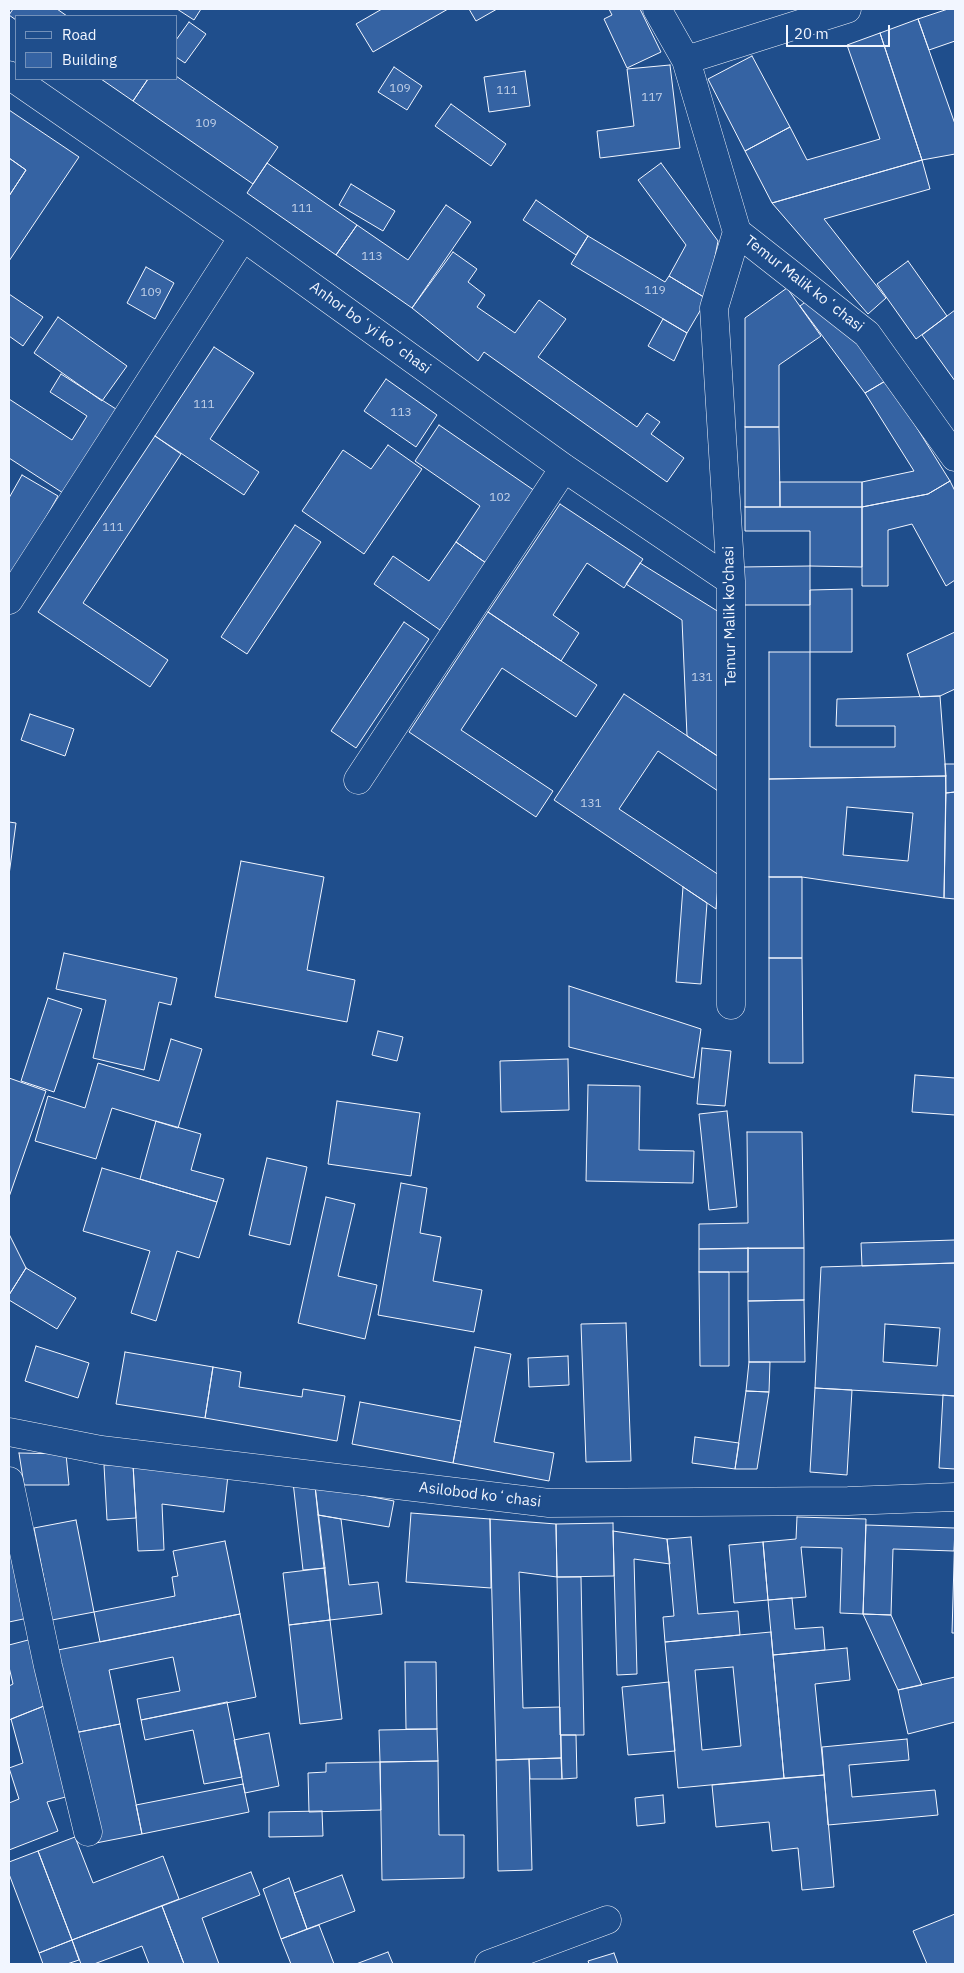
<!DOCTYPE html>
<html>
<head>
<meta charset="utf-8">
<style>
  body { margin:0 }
  #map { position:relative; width:964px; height:1973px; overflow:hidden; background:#1f4e8c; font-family:"IBM Plex Sans",sans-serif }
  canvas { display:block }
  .frame { position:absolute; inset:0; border:10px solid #f2f6ff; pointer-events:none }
  .legend { position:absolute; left:15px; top:15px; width:162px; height:65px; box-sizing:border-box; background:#1f4e8c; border:1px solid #7391ba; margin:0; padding:6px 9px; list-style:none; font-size:15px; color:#f2f6ff }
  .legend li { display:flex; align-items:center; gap:10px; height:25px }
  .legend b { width:25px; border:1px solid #7391ba }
  .scale { position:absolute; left:786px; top:25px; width:104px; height:22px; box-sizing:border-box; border:2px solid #f2f6ff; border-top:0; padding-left:6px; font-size:15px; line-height:18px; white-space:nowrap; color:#f2f6ff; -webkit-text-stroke:4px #1f4e8c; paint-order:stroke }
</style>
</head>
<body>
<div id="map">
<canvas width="964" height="1973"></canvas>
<div class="frame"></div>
<ul class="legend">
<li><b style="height:6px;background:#1f4e8c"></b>Road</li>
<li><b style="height:14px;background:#3563a3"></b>Building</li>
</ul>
<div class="scale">20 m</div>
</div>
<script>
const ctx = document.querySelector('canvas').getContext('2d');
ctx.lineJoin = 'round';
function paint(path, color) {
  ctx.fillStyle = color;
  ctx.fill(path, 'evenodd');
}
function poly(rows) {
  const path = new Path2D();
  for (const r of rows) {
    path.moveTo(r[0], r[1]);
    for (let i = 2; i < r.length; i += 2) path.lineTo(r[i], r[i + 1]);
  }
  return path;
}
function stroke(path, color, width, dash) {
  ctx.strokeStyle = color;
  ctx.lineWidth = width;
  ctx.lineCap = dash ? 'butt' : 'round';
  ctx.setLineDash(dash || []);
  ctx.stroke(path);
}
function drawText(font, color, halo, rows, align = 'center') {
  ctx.font = font + ' "IBM Plex Sans",sans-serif';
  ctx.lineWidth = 4;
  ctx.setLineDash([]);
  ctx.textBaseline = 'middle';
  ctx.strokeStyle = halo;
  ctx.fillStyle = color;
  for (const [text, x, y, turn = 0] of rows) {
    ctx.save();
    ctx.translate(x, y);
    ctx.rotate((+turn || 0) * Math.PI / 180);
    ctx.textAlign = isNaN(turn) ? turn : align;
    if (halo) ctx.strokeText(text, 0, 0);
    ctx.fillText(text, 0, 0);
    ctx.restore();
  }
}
const building = poly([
  [13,9,57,9,67,16,16,16,16,20,9,15,13,9],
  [177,9,201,9,194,20,177,9],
  [382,9,448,9,373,52,356,24,382,9],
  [469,9,497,9,476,21,469,9],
  [609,9,640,9,661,52,627,68,604,19,612,15,609,9],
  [948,9,955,9,955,41,929,50,918,19,948,9],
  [918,19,955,124,955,154,922,160,880,33,918,19],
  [189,22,206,34,185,63,176,57,176,40,189,22],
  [880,33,922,160,772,203,745,151,790,127,807,160,880,139,847,45,880,33],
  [752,56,790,127,745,151,708,79,752,56],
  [670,65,680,148,600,158,597,131,634,126,627,69,670,65],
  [394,67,422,86,407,110,378,92,394,67],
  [525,71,530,106,489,112,484,77,525,71],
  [176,76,278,147,253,184,133,101,148,79,176,79,176,76],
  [101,79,148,79,133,101,101,79],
  [451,104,506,144,491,166,435,126,451,104],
  [9,110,79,157,9,261,9,196,26,170,9,158,9,110],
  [9,158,26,170,9,196,9,158],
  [922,160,930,189,824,219,886,298,868,314,772,203,922,160],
  [267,163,357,225,336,255,247,193,267,163],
  [661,163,718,241,707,299,669,276,686,245,638,180,661,163],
  [351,184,395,211,383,231,339,205,351,184],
  [536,200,588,236,576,255,523,220,536,200],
  [446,205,471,222,412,308,336,255,357,225,408,260,446,205],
  [588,236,665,282,669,276,707,299,687,333,571,264,588,236],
  [453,252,477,269,468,282,485,295,477,307,515,333,539,300,566,319,538,357,637,427,647,413,660,422,651,434,684,458,667,482,484,352,478,361,412,308,453,252],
  [908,261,947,316,916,339,877,284,908,261],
  [146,267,174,283,155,319,127,303,146,267],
  [787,288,821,336,779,365,779,427,745,427,745,318,787,288],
  [9,294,43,317,23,346,9,336,9,294],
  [812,297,840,323,887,380,865,393,800,306,812,297],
  [955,310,955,381,922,335,955,310],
  [58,317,127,366,102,401,34,353,58,317],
  [663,319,687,333,674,361,648,346,663,319],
  [214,347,254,373,210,439,259,472,244,495,155,436,214,347],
  [61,374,116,409,63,493,9,458,9,399,72,440,87,416,50,392,61,374],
  [386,379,437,415,416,447,364,411,386,379],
  [887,380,950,481,928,494,862,507,862,482,914,471,865,393,887,380],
  [439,425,535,491,486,563,456,542,480,506,415,461,439,425],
  [745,427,779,427,780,507,745,507,745,427],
  [155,436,181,454,83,603,168,660,150,687,38,612,155,436],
  [388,445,422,469,364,554,302,511,343,450,371,469,388,445],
  [22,475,58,496,9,583,9,498,22,475],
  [950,481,955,491,955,580,946,586,912,524,888,530,888,586,862,586,862,507,928,494,950,481],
  [780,482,862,482,862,507,780,507,780,482],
  [560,504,643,559,624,588,587,563,553,615,579,633,561,661,488,612,560,504],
  [745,507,862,507,862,567,810,566,810,531,745,531,745,507],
  [295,525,321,542,247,654,221,637,295,525],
  [456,542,486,563,440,630,374,584,393,556,429,581,456,542],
  [640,563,719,612,719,757,687,736,682,620,626,584,640,563],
  [810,566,810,605,743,605,743,567,810,566],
  [852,589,852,652,810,652,810,590,852,589],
  [488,612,597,685,576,717,502,668,461,730,553,791,536,817,409,732,488,612],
  [404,622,429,639,356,748,331,731,404,622],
  [955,632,955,689,940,696,920,697,907,654,955,632],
  [769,652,810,652,810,747,895,747,895,726,836,726,837,699,940,696,946,776,769,779,769,652],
  [624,694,719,757,718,791,658,751,619,809,719,875,716,909,554,800,624,694],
  [30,714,74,729,65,756,21,740,30,714],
  [945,764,955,764,955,792,946,793,945,764],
  [946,776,944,898,802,877,769,877,769,779,946,776],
  [847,807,913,813,908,861,843,855,847,807],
  [955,792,955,899,944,898,946,793,955,792],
  [9,822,16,823,9,875,9,822],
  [241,861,324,877,307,970,355,980,347,1022,215,997,241,861],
  [769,877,802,877,802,958,769,958,769,877],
  [683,887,707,903,701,984,676,982,683,887],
  [64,953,177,978,171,1005,159,1002,144,1070,93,1058,106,1000,56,989,64,953],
  [769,958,802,958,803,1063,769,1063,769,958],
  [569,986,701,1029,694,1078,569,1047,569,986],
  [48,998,82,1009,54,1092,21,1081,48,998],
  [378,1031,403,1037,397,1061,372,1055,378,1031],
  [171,1039,202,1049,178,1128,112,1108,96,1159,35,1141,48,1096,85,1108,98,1063,159,1081,171,1039],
  [702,1048,731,1051,725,1106,697,1104,702,1048],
  [568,1059,569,1110,501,1112,500,1061,568,1059],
  [915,1075,955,1078,955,1115,912,1112,915,1075],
  [9,1078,46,1091,9,1197,9,1078],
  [588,1085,640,1086,639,1150,694,1151,693,1183,586,1181,588,1085],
  [337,1101,420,1113,411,1176,328,1164,337,1101],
  [727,1111,737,1207,709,1210,699,1114,727,1111],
  [156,1121,201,1134,191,1170,224,1179,217,1202,140,1179,156,1121],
  [747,1132,802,1132,804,1248,699,1249,699,1224,748,1223,747,1132],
  [267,1158,307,1167,290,1245,249,1235,267,1158],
  [102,1168,217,1202,199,1258,177,1251,156,1321,131,1313,150,1251,83,1231,102,1168],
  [401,1183,427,1188,420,1233,441,1237,433,1281,482,1290,474,1332,378,1315,401,1183],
  [326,1197,355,1204,338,1276,377,1285,365,1339,298,1323,326,1197],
  [955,1229,955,1263,862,1266,861,1243,955,1240,955,1229],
  [9,1234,26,1268,9,1295,9,1234],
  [748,1248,748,1272,699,1272,699,1249,748,1248],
  [748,1248,804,1248,804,1300,748,1301,748,1248],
  [955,1263,955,1396,815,1388,821,1267,955,1263],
  [885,1324,940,1328,937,1366,883,1362,885,1324],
  [26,1268,76,1298,57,1329,9,1300,9,1295,26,1268],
  [699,1272,729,1272,729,1366,700,1366,699,1272],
  [804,1300,805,1362,749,1362,748,1301,804,1300],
  [626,1323,631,1461,586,1462,581,1324,626,1323],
  [36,1346,89,1363,78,1398,25,1381,36,1346],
  [475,1347,511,1354,494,1442,554,1453,549,1481,453,1463,475,1347],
  [125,1352,213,1367,205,1418,116,1404,125,1352],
  [568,1356,569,1385,529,1387,528,1358,568,1356],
  [749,1362,770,1362,769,1392,746,1391,749,1362],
  [213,1367,241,1372,239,1387,302,1397,303,1389,345,1396,337,1441,205,1418,213,1367],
  [815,1388,852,1390,847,1475,810,1472,815,1388],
  [746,1391,769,1392,757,1469,735,1469,746,1391],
  [943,1395,955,1396,955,1469,939,1468,943,1395],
  [360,1402,461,1421,453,1463,352,1444,360,1402],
  [695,1437,739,1443,735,1469,692,1463,695,1437],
  [19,1453,66,1454,69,1485,24,1485,19,1453],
  [133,1464,228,1475,224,1512,162,1504,164,1550,138,1551,133,1464],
  [133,1464,136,1518,107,1520,104,1465,133,1464],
  [293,1482,315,1486,325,1568,303,1570,293,1482],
  [315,1486,394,1501,389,1527,318,1515,315,1486],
  [411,1513,490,1519,491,1588,406,1582,411,1513],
  [318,1515,341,1519,349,1585,378,1582,382,1614,330,1620,318,1515],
  [797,1517,866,1519,863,1614,840,1613,842,1548,801,1547,806,1597,768,1600,763,1542,796,1539,797,1517],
  [490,1519,556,1524,557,1577,519,1572,523,1708,560,1707,561,1758,496,1760,490,1519],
  [76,1520,94,1612,52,1620,34,1528,76,1520],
  [613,1523,614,1576,557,1577,556,1524,613,1523],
  [866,1525,955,1528,954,1551,893,1549,891,1615,863,1614,866,1525],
  [955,1528,955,1633,952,1633,955,1528],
  [613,1531,667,1539,670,1564,634,1559,637,1674,617,1675,613,1531],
  [691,1537,698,1614,738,1611,740,1635,665,1642,663,1617,674,1616,667,1539,691,1537],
  [225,1541,240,1614,100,1642,94,1612,175,1596,172,1577,178,1576,173,1551,225,1541],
  [763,1542,768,1600,734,1603,729,1545,763,1542],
  [13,1550,28,1618,9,1622,9,1552,13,1550],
  [325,1568,330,1620,289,1625,283,1573,325,1568],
  [557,1577,581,1577,584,1735,560,1735,557,1577],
  [792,1598,795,1629,823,1627,825,1650,773,1655,768,1600,792,1598],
  [240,1614,256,1697,141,1720,137,1699,180,1691,173,1657,109,1670,120,1724,74,1733,58,1650,240,1614],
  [863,1614,891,1615,922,1685,898,1690,863,1614],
  [330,1620,342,1719,300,1724,289,1625,330,1620],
  [771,1632,784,1778,678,1788,665,1642,771,1632],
  [733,1667,741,1746,702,1750,695,1670,733,1667],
  [32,1639,49,1704,9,1720,9,1686,13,1684,9,1667,9,1645,32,1639],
  [847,1648,850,1680,815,1684,824,1775,784,1778,773,1655,847,1648],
  [405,1662,436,1662,437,1729,406,1729,405,1662],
  [955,1677,955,1722,908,1734,898,1690,955,1677],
  [669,1682,675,1751,628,1755,622,1687,669,1682],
  [227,1702,242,1777,204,1784,193,1730,145,1740,141,1720,227,1702],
  [49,1704,73,1795,47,1802,58,1831,9,1850,9,1803,19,1799,9,1768,23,1763,11,1719,49,1704],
  [120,1724,142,1834,96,1843,74,1733,120,1724],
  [437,1729,438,1761,380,1762,379,1730,437,1729],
  [269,1733,279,1786,245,1793,234,1740,269,1733],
  [561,1735,576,1735,577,1778,562,1779,561,1735],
  [907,1739,909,1760,849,1765,852,1797,935,1790,938,1815,828,1825,822,1747,907,1739],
  [561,1758,562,1779,530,1779,529,1759,561,1758],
  [529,1759,532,1870,498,1871,496,1760,529,1759],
  [438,1761,439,1835,464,1835,464,1878,382,1880,380,1762,438,1761],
  [380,1762,381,1810,309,1812,308,1773,326,1772,326,1763,380,1762],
  [824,1775,834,1887,802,1890,798,1848,772,1851,769,1822,716,1827,712,1785,824,1775],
  [243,1784,249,1812,142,1834,136,1805,243,1784],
  [663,1795,665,1823,637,1826,635,1798,663,1795],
  [322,1811,323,1836,269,1837,269,1812,322,1811],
  [75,1837,93,1883,163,1856,179,1899,72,1940,38,1851,75,1837],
  [38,1851,72,1940,39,1953,9,1874,9,1862,38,1851],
  [251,1872,260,1895,202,1918,219,1964,184,1964,162,1906,251,1872],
  [342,1875,355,1911,307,1929,294,1893,342,1875],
  [289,1878,307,1929,281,1939,263,1889,289,1878],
  [162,1906,184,1964,149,1964,142,1946,94,1964,81,1964,72,1940,162,1906],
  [955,1914,955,1964,927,1964,913,1931,955,1914],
  [319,1925,334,1964,291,1964,281,1939,319,1925],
  [72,1940,79,1960,67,1964,43,1964,39,1953,72,1940],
  [388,1952,393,1964,356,1964,388,1952],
  [614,1953,618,1964,589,1964,588,1961,614,1953]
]);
paint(building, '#3563a3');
stroke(building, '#f2f6ff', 1);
const minor = poly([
  [657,9,686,60,737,232,867,334,955,457],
  [686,60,847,9],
  [9,75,243,237,564,468,731,581],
  [9,600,243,237],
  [358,780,564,468],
  [731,1005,731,581,714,308,737,232],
  [9,1481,48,1666,88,1832],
  [489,1964,607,1920]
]);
const tertiary = poly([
  [9,1432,101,1450,549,1503,848,1501,955,1497]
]);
stroke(minor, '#f2f6ff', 29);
stroke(tertiary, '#f2f6ff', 29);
stroke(minor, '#1f4e8c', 28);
stroke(tertiary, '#1f4e8c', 28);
drawText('12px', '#c3d1e8', null, [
  ["109",400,89],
  ["111",507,91],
  ["117",652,98],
  ["109",206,124],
  ["111",302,209],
  ["113",372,257],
  ["119",655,291],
  ["109",151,293],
  ["111",204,405],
  ["113",401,413],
  ["102",500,498],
  ["111",113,528],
  ["131",702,678],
  ["131",591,804]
]);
drawText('15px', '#f2f6ff', '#1f4e8c', [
  ["Temur Malik koʻchasi",804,284,38],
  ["Anhor boʻyi koʻchasi",370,328,36],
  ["Temur Malik ko'chasi",730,616,-91],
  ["Asilobod koʻchasi",480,1495,7]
]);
</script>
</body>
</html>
